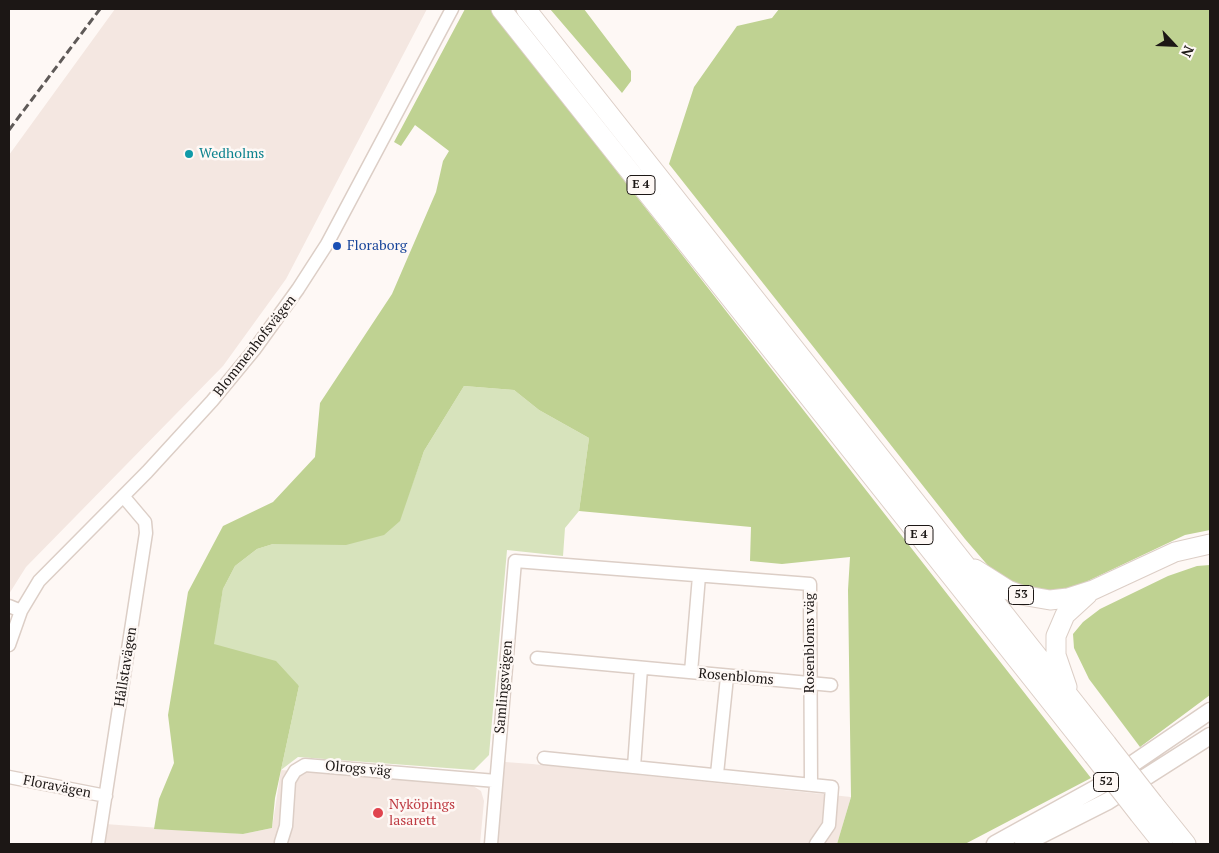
<!DOCTYPE html>
<html>
<head>
<meta charset="utf-8">
<style>
  body { margin:0 }
  #map { position:relative; width:1219px; height:853px; overflow:hidden; background:#fef8f5; font-family:"PT Serif",serif }
  canvas { display:block }
  .frame { position:absolute; inset:0; border:10px solid #1c1715; pointer-events:none }
  .north { position:absolute; left:1149px; top:20px; width:50px; height:50px; -webkit-text-stroke:4px #fef8f5; paint-order:stroke; rotate:115deg; font-size:14px; font-weight:700; line-height:20px; text-align:center; color:#1c1715 }
  .north::after { content:''; display:block; margin:auto; width:18px; height:22px; background:#1c1715; clip-path:polygon(50% 0,100% 100%,50% 72%,0 100%) }
</style>
</head>
<body>
<div id="map">
<canvas width="1219" height="853"></canvas>
<div class="frame"></div>
<div class="north">N</div>
</div>
<script>
const ctx = document.querySelector('canvas').getContext('2d');
ctx.lineJoin = 'round';
function paint(path, color) {
  ctx.fillStyle = color;
  ctx.fill(path, 'evenodd');
}
function poly(rows) {
  const path = new Path2D();
  for (const r of rows) {
    path.moveTo(r[0], r[1]);
    for (let i = 2; i < r.length; i += 2) path.lineTo(r[i], r[i + 1]);
  }
  return path;
}
function stroke(path, color, width, dash) {
  ctx.strokeStyle = color;
  ctx.lineWidth = width;
  ctx.lineCap = dash ? 'butt' : 'round';
  ctx.setLineDash(dash || []);
  ctx.stroke(path);
}
function drawText(font, color, halo, rows, align = 'center') {
  ctx.font = font + ' "PT Serif",serif';
  ctx.lineWidth = 5;
  ctx.setLineDash([]);
  ctx.textBaseline = 'middle';
  ctx.strokeStyle = halo;
  ctx.fillStyle = color;
  for (const [text, x, y, turn = 0] of rows) {
    ctx.save();
    ctx.translate(x, y);
    ctx.rotate((+turn || 0) * Math.PI / 180);
    ctx.textAlign = isNaN(turn) ? turn : align;
    if (halo) ctx.strokeText(text, 0, 0);
    ctx.fillText(text, 0, 0);
    ctx.restore();
  }
}
paint(poly([
  [115,9,427,9,286,279,223,366,26,567,9,594,9,155],
  [505,762,532,764,851,797,837,844,497,844],
  [281,770,470,784,481,791,484,801,480,844,103,844,105,824,243,834,272,828]
]), '#f4e7e1');
paint(poly([
  [464,386,514,390,539,410,589,438,579,511,565,528,563,556,507,550,489,755,474,770,298,757,281,770,299,686,213,644,223,589,235,566,257,549,273,544,294,543,399,521,424,451]
]), '#d7e3bc');
paint(poly([
  [465,9,490,9,1091,778,965,844,837,844,851,797,848,590,850,557,782,564,750,561,751,527,579,511,589,438,539,410,514,390,464,386,424,451,400,521,384,535,346,545,273,544,257,549,235,566,223,589,214,644,276,661,299,686,275,798,272,828,243,834,154,829,159,799,174,763,168,715,188,592,223,526,273,502,315,457,320,403,392,294,436,192,443,161,449,151,415,125,401,146,394,142],
  [550,9,584,9,631,71,631,81,622,93],
  [779,9,1209,9,1210,530,1185,535,1073,588,1054,593,1032,591,1012,582,991,569,965,539,669,164,694,87,737,26,772,18],
  [1210,565,1210,695,1140,747,1089,679,1074,648,1073,634,1083,622,1100,609,1168,576,1197,566]
]), '#bfd292');
const minor = poly([
  [9,606,21,611],
  [9,645,21,611,39,581,147,472,212,401,254,350,298,289,327,244,452,9],
  [537,658,831,685],
  [691,672,699,576],
  [544,758,832,787,829,825,816,844],
  [634,767,641,668],
  [717,774,727,677],
  [9,777,106,796],
  [281,842,286,826,289,781,295,771,305,765,496,781],
  [98,844,146,533,145,522,123,496],
  [491,844,515,561,810,584,811,784]
]);
const major = poly([
  [995,844,1100,786,1210,711],
  [1023,844,1108,801,1210,736]
]);
const highway = poly([
  [501,9,1093,755],
  [526,9,1107,744],
  [975,569,1008,590,1021,595,1050,600,1068,598,1093,590,1175,552,1210,544],
  [1067,687,1056,655,1056,636,1065,615,1088,594],
  [1153,803,1186,844],
  [1139,814,1163,844]
]);
stroke(minor, '#dccec6', 15);
stroke(major, '#dccec6', 19);
stroke(highway, '#dccec6', 21);
stroke(minor, '#fff', 12);
stroke(major, '#fff', 16);
stroke(highway, '#fff', 19);
stroke(poly([
  [9,130,100,9]
]), '#5f5a58', 3, [8, 4]);
const highwayBridge = poly([
  [1107,744,1153,803],
  [1093,755,1139,814]
]);
stroke(highwayBridge, '#dccec6', 21, []);
stroke(highwayBridge, '#fff', 19);
for (const [x, y, r, color] of [
  [189,154,5,"#0f9aa8"],
  [337,246,5,"#1a4fb4"],
  [378,813,6,"#e0444e"]
]) {
  const dot = new Path2D();
  dot.arc(x, y, r, 0, 2 * Math.PI);
  ctx.fillStyle = color;
  ctx.fill(dot);
  stroke(dot, '#fef8f5', 2);
}
for (const [x, y, w] of [
  [641,185,28],
  [919,535,28],
  [1021,595,25],
  [1106,782,25]
]) {
  const box = new Path2D();
  box.roundRect(x - w / 2, y - 9.5, w, 19, 4);
  ctx.fillStyle = '#fef8f5';
  ctx.fill(box);
  stroke(box, '#1c1715', 1);
}
drawText('bold 12px', '#1c1715', null, [
  ["E 4",641,185],
  ["E 4",919,535],
  ["53",1021,595],
  ["52",1106,782]
]);
drawText('14px', '#0d838f', '#fef8f5', [
  ["Wedholms",199,154]
], 'left');
drawText('14px', '#164399', '#fef8f5', [
  ["Floraborg",347,246]
], 'left');
drawText('14px', '#1c1715', '#fef8f5', [
  ["Blommenhofsvägen",255,346,-52],
  ["Rosenbloms väg",810,643,-90],
  ["Hållstavägen",126,667,-81],
  ["Rosenbloms",736,677,5],
  ["Samlingsvägen",504,687,-85],
  ["Olrogs väg",358,769,5],
  ["Floravägen",57,787,11]
]);
drawText('14px', '#be3a42', '#fef8f5', [
  ["Nyköpings",389,805],
  ["lasarett",389,821]
], 'left');
</script>
</body>
</html>
